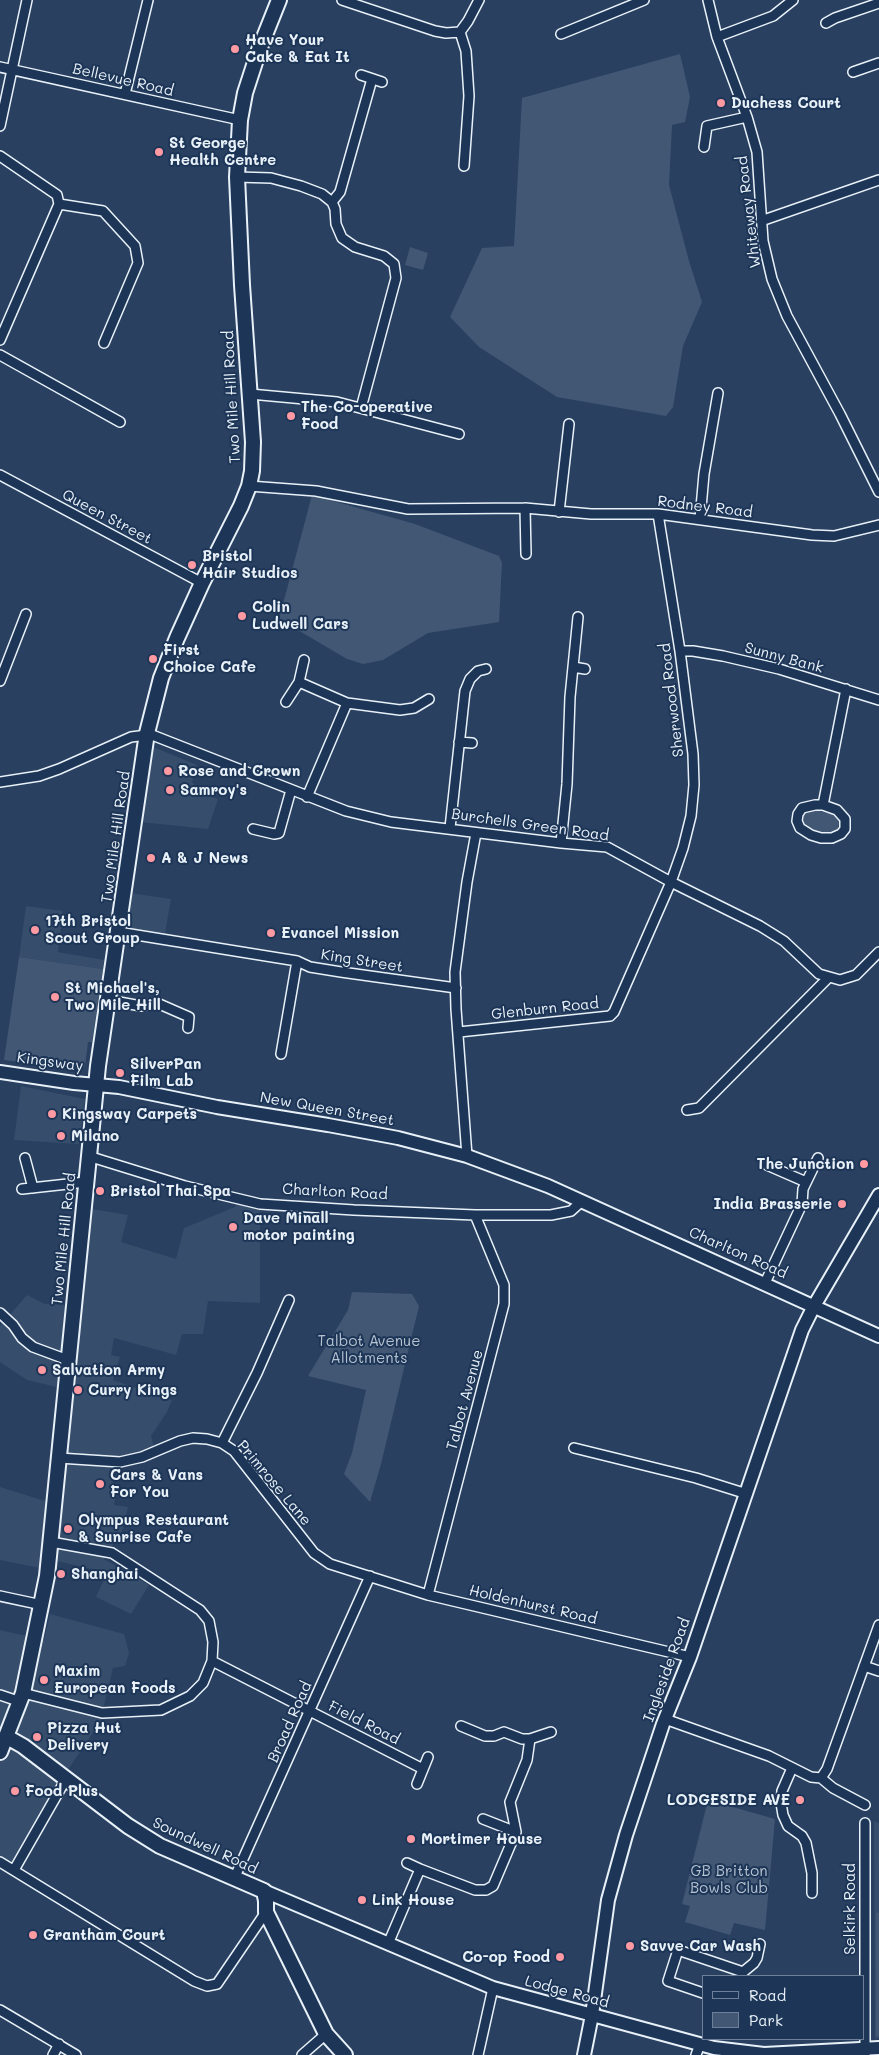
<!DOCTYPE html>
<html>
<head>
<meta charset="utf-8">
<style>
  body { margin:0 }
  #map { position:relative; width:879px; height:2055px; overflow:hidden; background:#294061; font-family:Mali,sans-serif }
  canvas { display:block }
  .legend { position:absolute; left:702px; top:1975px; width:162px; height:65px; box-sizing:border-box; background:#1d3557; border:1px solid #6e8097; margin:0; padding:6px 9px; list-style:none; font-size:15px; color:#e8f1f8 }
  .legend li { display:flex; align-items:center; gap:10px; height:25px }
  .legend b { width:25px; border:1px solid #6e8097 }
</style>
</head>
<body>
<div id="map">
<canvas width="879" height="2055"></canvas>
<ul class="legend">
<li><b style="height:6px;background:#1d3557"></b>Road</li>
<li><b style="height:14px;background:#415774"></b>Park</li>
</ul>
</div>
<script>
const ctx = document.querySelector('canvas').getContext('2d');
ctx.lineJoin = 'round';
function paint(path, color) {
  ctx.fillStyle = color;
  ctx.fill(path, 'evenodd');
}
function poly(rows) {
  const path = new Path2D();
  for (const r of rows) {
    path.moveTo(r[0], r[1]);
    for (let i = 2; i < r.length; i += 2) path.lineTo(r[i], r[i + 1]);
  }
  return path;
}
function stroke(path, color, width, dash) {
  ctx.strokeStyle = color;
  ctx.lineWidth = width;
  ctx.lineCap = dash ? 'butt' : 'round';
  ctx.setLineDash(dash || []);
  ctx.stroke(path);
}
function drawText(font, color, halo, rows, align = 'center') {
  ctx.font = font + ' Mali,sans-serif';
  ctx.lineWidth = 4;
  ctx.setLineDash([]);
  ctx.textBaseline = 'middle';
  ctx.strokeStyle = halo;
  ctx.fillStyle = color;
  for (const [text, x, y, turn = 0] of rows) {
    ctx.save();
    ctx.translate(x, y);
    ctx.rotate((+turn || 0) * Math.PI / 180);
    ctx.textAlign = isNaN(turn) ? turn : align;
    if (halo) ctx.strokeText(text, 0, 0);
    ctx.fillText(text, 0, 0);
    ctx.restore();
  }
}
paint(poly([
  [151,746,197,765,192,782,201,793,218,799,208,829,140,822],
  [130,893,171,899,165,933,125,928],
  [26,906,63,911,58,952,104,960,103,969,19,957],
  [21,1086,85,1099,79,1144,14,1140],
  [237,1204,260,1209,260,1303,208,1301,203,1334,182,1334,176,1355,114,1338,111,1355,120,1357,113,1380,172,1400,167,1412,151,1436,154,1447,125,1457,107,1458,116,1493,114,1505,128,1507,122,1531,104,1559,149,1585,131,1614,96,1597,106,1575,100,1571,57,1561,55,1571,0,1560,0,1487,42,1500,63,1504,73,1391,27,1380,0,1362,0,1326,27,1295,45,1304,81,1306,92,1209,128,1215,121,1242,176,1259,184,1228,235,1207],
  [50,1614,124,1634,129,1653,125,1666,113,1668,100,1722,63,1777,13,1864,0,1857,0,1630,44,1640],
  [874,1821,879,1823,879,2038,875,2039]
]), '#364d6b');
paint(poly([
  [680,54,690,97,685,122,672,125,669,185,689,261,702,302,683,346,673,407,666,416,557,397,479,347,450,317,482,248,514,246,522,98],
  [410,247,428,253,423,270,405,265],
  [312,495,415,524,499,556,502,563,499,622,428,633,383,660,363,664,347,659,279,619],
  [816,810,834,815,839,821,838,830,831,833,822,832,813,830,804,824,803,816,805,813],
  [19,957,103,969,92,1042,88,1042,85,1066,82,1070,4,1060],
  [352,1292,412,1294,419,1306,381,1464,370,1502,344,1474,352,1453,366,1390,308,1376,348,1310],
  [708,1800,775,1819,765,1930,734,1923,730,1935,685,1922,690,1906,682,1904],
  [876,1912,879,1913,879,2036,876,2036]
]), '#415774');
const street = poly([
  [342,0,435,31,446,33,460,32],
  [708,0,717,37,747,117,757,152,763,241,772,279,787,316,840,414,879,492],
  [826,23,835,18,879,3],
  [460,32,466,51,469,96,464,166],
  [460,32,468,21,479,0],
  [561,34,644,0],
  [717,37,773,16,793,0],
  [0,67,240,120],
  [853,72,879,63],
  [361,75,382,82],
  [125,94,148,0],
  [0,126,27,0],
  [704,147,707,126,747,117],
  [0,156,57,195,59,204,103,211,135,246,138,263,104,343],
  [237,177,271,178,301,186,322,194,332,202,335,209,336,224,342,238,355,247,384,256,394,264,396,278,361,408],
  [332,202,340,192,372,79],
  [761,221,879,180],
  [0,340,59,204],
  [0,355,120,422],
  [250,394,337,402,459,434],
  [0,475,202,583],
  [249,486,316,491,408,509,525,508,591,514,658,514,812,535,834,536,879,525],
  [525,508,526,554],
  [559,512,569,424],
  [700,519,704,474,718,393],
  [680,651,693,651,723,656,779,669,879,700],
  [573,667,585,669],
  [0,681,26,614],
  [299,682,347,703],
  [286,702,299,682,304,660],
  [147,733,346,811,391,822,561,843,607,847,671,882,760,926,784,941,819,974,840,980,856,975,879,952],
  [459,742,472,743],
  [0,782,39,776,59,769,131,737,147,735],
  [307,797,347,703,400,710,414,708,429,699],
  [815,805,823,805,837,810,845,819,845,829,841,834,832,838,821,838,811,835,800,828,797,821,798,814,802,808,815,805],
  [823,805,846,689],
  [450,828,465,691,470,679,478,671,486,669],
  [253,829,274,834,279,833,291,790],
  [561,843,567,784,570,697,578,617],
  [118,932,297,961,310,967,341,972,456,988],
  [108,1000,141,1006,157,1003,189,1017,188,1028],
  [459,1032,610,1016,614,1012,671,882,683,848,691,816,694,785,693,754,680,651,658,514],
  [281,1054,297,961],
  [687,1110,699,1108,829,977],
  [88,1156,185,1186,260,1204,354,1210,475,1215,551,1215,571,1211,582,1201],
  [467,1156,456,1009,455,972,467,882,476,833],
  [25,1158,33,1188],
  [767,1165,806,1182],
  [22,1189,86,1182],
  [765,1283,802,1204,803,1189,818,1158],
  [0,1313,13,1325,22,1338,33,1347,68,1360],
  [222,1443,257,1373,289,1300],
  [574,1448,696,1478,747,1494],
  [59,1458,120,1462,142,1457,180,1441,193,1438,207,1439,222,1443,234,1451,314,1553,330,1564,428,1595,690,1657],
  [428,1595,504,1304,504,1285,475,1215],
  [0,1596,42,1605],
  [212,1661,423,1769],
  [864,1666,879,1671],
  [23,1693,102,1713,161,1710,190,1696,203,1683,212,1661,213,1642,209,1621,200,1610,112,1553,51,1542],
  [0,1695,21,1702],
  [665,1719,769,1756,811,1777,821,1778],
  [461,1726,485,1736,494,1736,504,1732,522,1739,530,1739,551,1732],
  [792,1768,782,1791,781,1803,783,1815,788,1826,802,1836,806,1843,812,1873,812,1893],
  [821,1778,827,1769,879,1625],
  [821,1778,833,1788,865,1805],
  [417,1784,428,1757],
  [483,1819,516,1832],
  [865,1823,865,2055],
  [0,1862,194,1981,207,1986,217,1984,266,1912],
  [407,1863,420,1869],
  [14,1870,66,1779],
  [234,1879,370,1576],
  [388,1944,420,1869,475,1890,486,1890,493,1886,516,1832,510,1802,527,1760,530,1739],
  [742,1976,743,1972,754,1963,757,1958,760,1944],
  [703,1993,668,1981,678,1950,743,1972],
  [0,2010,76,2055],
  [53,2055,59,2044],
  [302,2055,326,2034],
  [478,2055,493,1988],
  [696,2055,700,2044]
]);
const secondary = poly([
  [0,1072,74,1083,119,1087,217,1107,328,1125,398,1138,467,1156,548,1186,879,1336],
  [264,1891,493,1988,714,2048,764,2054,879,2048],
  [584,2055,592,2015,608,1900,626,1835,663,1724,690,1657,802,1330,814,1306,879,1195]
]);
const primary = poly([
  [7,1737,23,1746,128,1826,160,1846,264,1891,266,1901,266,1912,326,2034,345,2055],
  [0,1752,23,1693,47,1576,98,1066,147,733,161,678,177,638,202,583,241,506,249,486,252,471,253,442,242,285,237,177,240,120,245,93,259,50,279,0]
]);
stroke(street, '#e8f1f8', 12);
stroke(secondary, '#e8f1f8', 16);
stroke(primary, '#e8f1f8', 18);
stroke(street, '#1d3557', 9);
stroke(secondary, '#1d3557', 12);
stroke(primary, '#1d3557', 14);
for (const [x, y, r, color] of [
  [235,49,5,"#ff9aa2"],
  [721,103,5,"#ff9aa2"],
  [159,152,5,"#ff9aa2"],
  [291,416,5,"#ff9aa2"],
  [192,565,5,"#ff9aa2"],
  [242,616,5,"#ff9aa2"],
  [153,659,5,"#ff9aa2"],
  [168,771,5,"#ff9aa2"],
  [170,790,5,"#ff9aa2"],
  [151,858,5,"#ff9aa2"],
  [35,930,5,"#ff9aa2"],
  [271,933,5,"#ff9aa2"],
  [55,997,5,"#ff9aa2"],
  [120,1073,5,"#ff9aa2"],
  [52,1114,5,"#ff9aa2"],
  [61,1136,5,"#ff9aa2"],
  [864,1164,5,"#ff9aa2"],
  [100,1191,5,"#ff9aa2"],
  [842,1204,5,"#ff9aa2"],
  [233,1227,5,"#ff9aa2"],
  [42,1370,5,"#ff9aa2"],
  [78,1390,5,"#ff9aa2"],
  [100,1484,5,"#ff9aa2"],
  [68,1529,5,"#ff9aa2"],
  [61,1574,5,"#ff9aa2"],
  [44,1680,5,"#ff9aa2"],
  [37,1737,5,"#ff9aa2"],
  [15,1791,5,"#ff9aa2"],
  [800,1800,5,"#ff9aa2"],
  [411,1839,5,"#ff9aa2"],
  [362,1900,5,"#ff9aa2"],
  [33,1935,5,"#ff9aa2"],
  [630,1946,5,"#ff9aa2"],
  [560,1957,5,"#ff9aa2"]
]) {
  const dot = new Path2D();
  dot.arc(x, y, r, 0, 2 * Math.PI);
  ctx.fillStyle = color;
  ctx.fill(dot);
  stroke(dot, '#1d3557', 2);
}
drawText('bold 15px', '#e8f1f8', '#1d3557', [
  ["Have Your",245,40],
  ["Cake & Eat It",245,57],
  ["Duchess Court",731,103],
  ["St George",169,143],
  ["Health Centre",169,160],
  ["The Co-operative",301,407],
  ["Food",301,424],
  ["Bristol",202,556],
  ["Hair Studios",202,573],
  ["Colin",252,607],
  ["Ludwell Cars",252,624],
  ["First",163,650],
  ["Choice Cafe",163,667],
  ["Rose and Crown",178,771],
  ["Samroy's",180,790],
  ["A & J News",161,858],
  ["17th Bristol",45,921],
  ["Scout Group",45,938],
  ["Evancel Mission",281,933],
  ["St Michael's,",65,988],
  ["Two Mile Hill",65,1005],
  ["SilverPan",130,1064],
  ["Film Lab",130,1081],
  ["Kingsway Carpets",62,1114],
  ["Milano",71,1136],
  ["The Junction",854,1164,"right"],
  ["Bristol Thai Spa",110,1191],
  ["India Brasserie",832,1204,"right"],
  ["Dave Minall",243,1218],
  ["motor painting",243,1235],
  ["Salvation Army",52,1370],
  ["Curry Kings",88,1390],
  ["Cars & Vans",110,1475],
  ["For You",110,1492],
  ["Olympus Restaurant",78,1520],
  ["& Sunrise Cafe",78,1537],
  ["Shanghai",71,1574],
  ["Maxim",54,1671],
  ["European Foods",54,1688],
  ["Pizza Hut",47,1728],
  ["Delivery",47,1745],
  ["Food Plus",25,1791],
  ["LODGESIDE AVE",790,1800,"right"],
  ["Mortimer House",421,1839],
  ["Link House",372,1900],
  ["Grantham Court",43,1935],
  ["Savve Car Wash",640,1946],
  ["Co-op Food",550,1957,"right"]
], 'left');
drawText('15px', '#e8f1f8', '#1d3557', [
  ["Bellevue Road",123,80,13],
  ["Whiteway Road",749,212,-97],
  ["Two Mile Hill Road",232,397,-93],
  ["Rodney Road",705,507,7],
  ["Queen Street",107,517,28],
  ["Sunny Bank",784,658,15],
  ["Sherwood Road",672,700,-97],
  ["Burchells Green Road",530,825,8],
  ["Two Mile Hill Road",116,837,-82],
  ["King Street",362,961,9],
  ["Glenburn Road",545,1009,-6],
  ["Kingsway",50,1062,8],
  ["New Queen Street",327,1109,10],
  ["Charlton Road",335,1192,3],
  ["Two Mile Hill Road",64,1239,-84],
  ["Charlton Road",738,1253,24],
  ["Talbot Avenue",465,1400,-75],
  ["Primrose Lane",274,1483,50],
  ["Holdenhurst Road",533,1605,13],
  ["Ingleside Road",667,1670,-70],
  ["Broad Road",290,1722,-66],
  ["Field Road",364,1723,27],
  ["Soundwell Road",205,1846,25],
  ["Selkirk Road",850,1909,-90],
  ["Lodge Road",567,1992,15]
]);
drawText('15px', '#b6c3d0', '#1d3557', [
  ["Talbot Avenue",369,1341],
  ["Allotments",369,1358],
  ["GB Britton",729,1871],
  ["Bowls Club",729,1888]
]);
</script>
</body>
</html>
